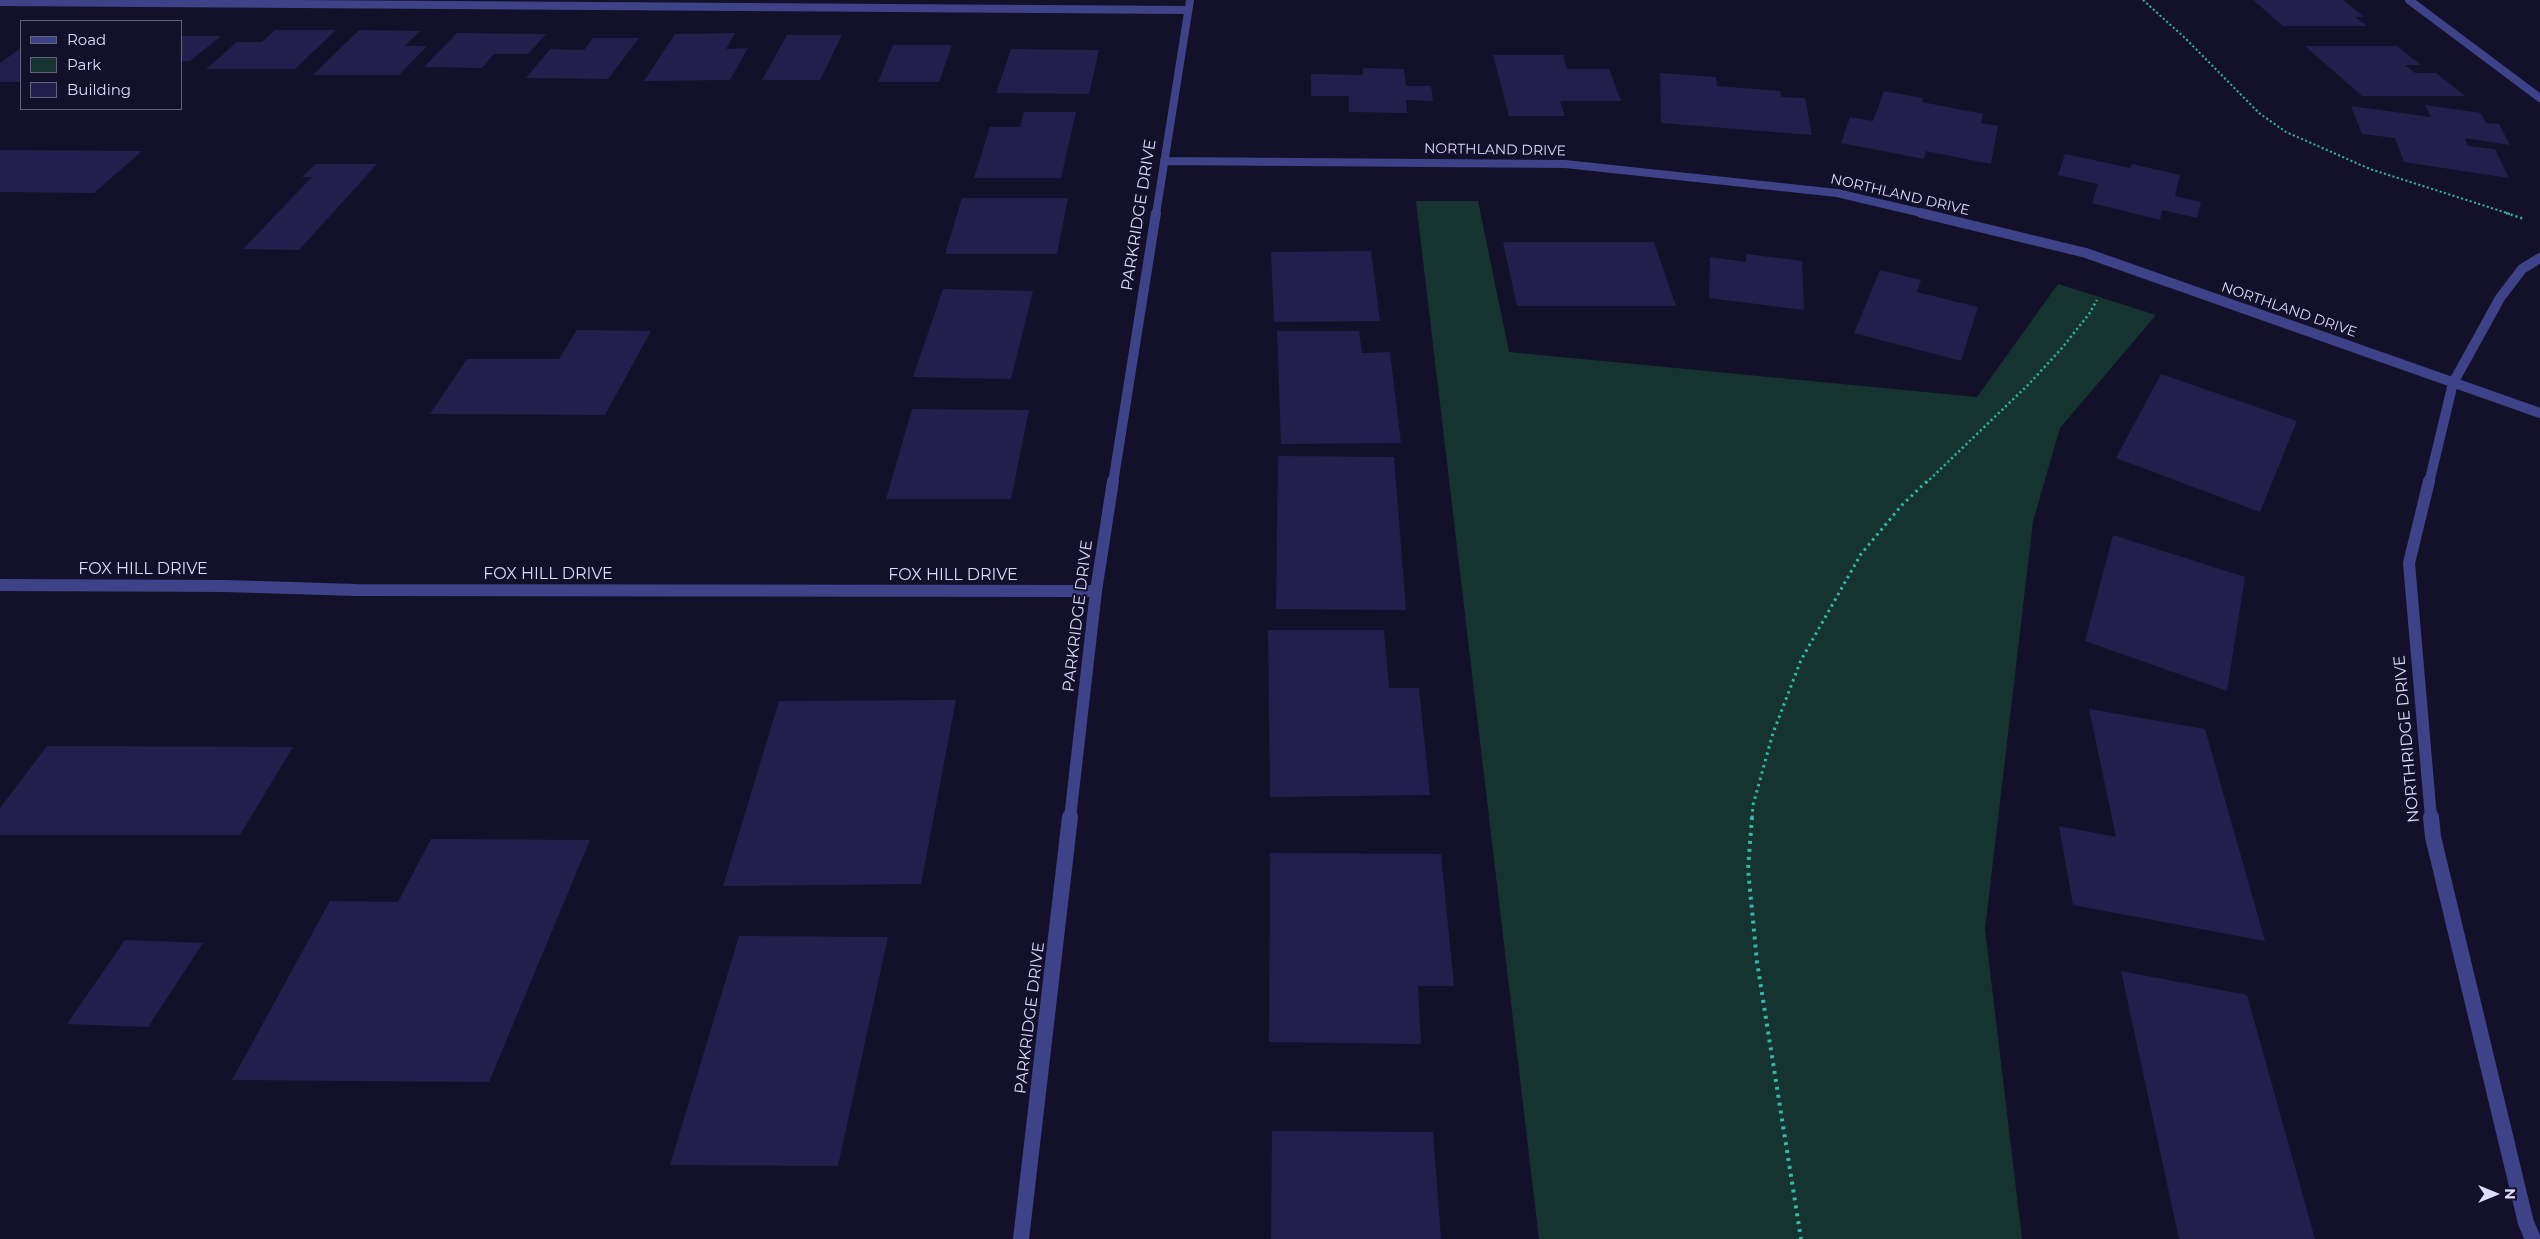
<!DOCTYPE html>
<html>
<head>
<meta charset="utf-8">
<style>
  body { margin:0 }
  #map { position:relative; width:2540px; height:1239px; overflow:hidden; background:#13112a; font-family:Montserrat,sans-serif }
  canvas { display:block }
  .legend { position:absolute; left:20px; top:20px; width:162px; height:90px; box-sizing:border-box; background:#13112a; border:1px solid #63627f; margin:0; padding:6px 9px; list-style:none; font-size:15px; color:#dcdbfe }
  .legend li { display:flex; align-items:center; gap:10px; height:25px }
  .legend b { width:25px; border:1px solid #63627f }
  .north { position:absolute; left:2470px; top:1169px; width:50px; height:50px; -webkit-text-stroke:4px #13112a; paint-order:stroke; rotate:90deg; font-size:14px; font-weight:700; line-height:20px; text-align:center; color:#dcdbfe }
  .north::after { content:''; display:block; margin:auto; width:18px; height:22px; background:#dcdbfe; clip-path:polygon(50% 0,100% 100%,50% 72%,0 100%) }
</style>
</head>
<body>
<div id="map">
<canvas width="2540" height="1239"></canvas>
<ul class="legend">
<li><b style="height:6px;background:#3e4288"></b>Road</li>
<li><b style="height:14px;background:#153430"></b>Park</li>
<li><b style="height:14px;background:#231e4b"></b>Building</li>
</ul>
<div class="north">N</div>
</div>
<script>
const ctx = document.querySelector('canvas').getContext('2d');
ctx.lineJoin = 'round';
function paint(path, color) {
  ctx.fillStyle = color;
  ctx.fill(path, 'evenodd');
}
function poly(rows) {
  const path = new Path2D();
  for (const r of rows) {
    path.moveTo(r[0], r[1]);
    for (let i = 2; i < r.length; i += 2) path.lineTo(r[i], r[i + 1]);
  }
  return path;
}
function stroke(path, color, width, dash) {
  ctx.strokeStyle = color;
  ctx.lineWidth = width;
  ctx.lineCap = dash ? 'butt' : 'round';
  ctx.setLineDash(dash || []);
  ctx.stroke(path);
}
function drawText(font, color, halo, rows, align = 'center') {
  ctx.font = font + ' Montserrat,sans-serif';
  ctx.lineWidth = 4;
  ctx.setLineDash([]);
  ctx.textBaseline = 'middle';
  ctx.strokeStyle = halo;
  ctx.fillStyle = color;
  for (const [text, x, y, turn = 0] of rows) {
    ctx.save();
    ctx.translate(x, y);
    ctx.rotate((+turn || 0) * Math.PI / 180);
    ctx.textAlign = isNaN(turn) ? turn : align;
    if (halo) ctx.strokeText(text, 0, 0);
    ctx.fillText(text, 0, 0);
    ctx.restore();
  }
}
paint(poly([
  [1416,201,1478,201,1509,352,1977,397,2058,284,2156,315,2060,428,2033,521,1985,929,2022,1239,1539,1239]
]), '#153430');
paint(poly([
  [2253,0,2343,0,2364,17,2355,17,2367,26,2283,26],
  [275,30,336,30,295,69,206,69,237,42,262,42],
  [359,30,420,31,405,46,427,46,399,75,313,75],
  [457,33,546,34,528,54,494,54,482,68,424,67],
  [735,33,726,49,748,48,730,80,644,81,675,34],
  [787,35,842,35,820,80,762,80],
  [181,36,221,36,190,61,181,61],
  [593,38,639,38,608,79,526,78,550,49,584,50],
  [893,45,952,45,939,82,878,82],
  [2305,46,2397,46,2421,65,2405,65,2415,73,2436,73,2465,96,2362,96],
  [21,48,21,82,0,82,0,63],
  [1011,49,1099,50,1089,94,996,93],
  [1493,55,1563,55,1567,69,1609,69,1621,101,1560,101,1565,116,1509,116],
  [1363,68,1404,69,1406,86,1431,86,1433,101,1406,100,1407,113,1349,112,1349,96,1311,96,1311,74,1363,75],
  [1660,73,1716,77,1717,86,1780,91,1781,97,1805,98,1812,135,1661,123],
  [1884,91,1923,98,1922,102,1983,114,1981,123,1998,126,1991,164,1926,151,1924,159,1841,143,1850,117,1873,121],
  [2425,105,2481,113,2486,123,2499,124,2510,145,2465,138,2468,146,2495,149,2509,178,2404,162,2395,138,2362,134,2351,106,2431,117],
  [1024,112,1076,112,1061,178,974,178,990,127,1020,127],
  [0,150,142,151,94,193,0,192],
  [2065,154,2130,168,2132,164,2180,175,2175,196,2201,202,2197,218,2162,210,2160,220,2092,203,2098,184,2058,175],
  [315,164,377,164,299,250,243,249,312,177,302,177],
  [962,198,1068,198,1057,254,945,254],
  [1503,242,1654,242,1676,306,1517,306],
  [1371,251,1380,321,1274,322,1271,252],
  [1746,254,1802,261,1804,310,1709,298,1710,257,1746,262],
  [1880,270,1921,280,1917,292,1978,307,1961,361,1854,333],
  [943,289,1033,291,1011,379,913,377],
  [577,330,651,331,605,415,430,414,467,359,559,359],
  [1277,331,1359,331,1362,353,1390,352,1401,443,1281,444],
  [2161,374,2297,421,2260,512,2116,458],
  [912,409,1029,410,1011,499,886,499],
  [1278,456,1394,457,1406,610,1276,609],
  [2113,535,2245,577,2227,691,2085,641],
  [1268,630,1384,630,1389,688,1419,688,1430,795,1270,797],
  [956,700,921,884,723,886,779,701],
  [2089,709,2205,729,2265,941,2073,905,2059,826,2116,837],
  [47,746,293,747,240,835,0,835,0,808],
  [431,839,590,840,489,1082,232,1080,330,901,398,902],
  [1270,853,1441,854,1454,986,1418,986,1421,1044,1269,1042],
  [739,936,888,937,838,1166,670,1165],
  [125,940,203,943,148,1027,67,1024],
  [2121,971,2247,995,2315,1239,2179,1239],
  [1272,1131,1433,1132,1441,1239,1271,1239]
]), '#231e4b');
stroke(poly([
  [2143,0,2186,39,2259,113,2286,132,2370,169,2510,214]
]), '#33baa6', 2, [2, 2.5]);
stroke(poly([
  [2506,213,2524,219],
  [1926,483,2029,384,2062,348,2089,314,2097,300]
]), '#33baa6', 2.5, [2, 3]);
stroke(poly([
  [1752,818,1753,805,1773,733,1801,660,1861,554,1902,505,1927,481]
]), '#33baa6', 3, [2.5, 4]);
stroke(poly([
  [1752,817,1748,869,1757,962,1801,1239]
]), '#33baa6', 4, [3, 5]);
stroke(poly([
  [2409,0,2540,98],
  [0,2,1188,10],
  [1164,161,1565,164,1837,193,1926,214],
  [1156,214,1190,0]
]), '#3e4288', 8);
stroke(poly([
  [1921,213,2086,253,2540,413],
  [1113,483,1156,213],
  [2429,483,2453,383,2500,298,2522,269,2540,258]
]), '#3e4288', 10);
stroke(poly([
  [2429,481,2409,563,2431,818],
  [0,585,225,586,356,590,1096,591],
  [1070,818,1096,591,1113,481]
]), '#3e4288', 12);
stroke(poly([
  [2431,817,2433,837,2526,1223,2533,1239],
  [1021,1239,1070,817]
]), '#3e4288', 16);
drawText('14px', '#dcdbfe', '#13112a', [
  ["NORTHLAND DRIVE",1495,150,1],
  ["NORTHLAND DRIVE",1900,195,13],
  ["NORTHLAND DRIVE",2289,310,19]
]);
drawText('16px', '#dcdbfe', '#13112a', [
  ["PARKRIDGE DRIVE",1139,215,-81],
  ["FOX HILL DRIVE",143,569],
  ["FOX HILL DRIVE",548,574],
  ["FOX HILL DRIVE",953,575],
  ["PARKRIDGE DRIVE",1078,616,-83],
  ["NORTHRIDGE DRIVE",2407,739,-95],
  ["PARKRIDGE DRIVE",1030,1018,-83]
]);
</script>
</body>
</html>
